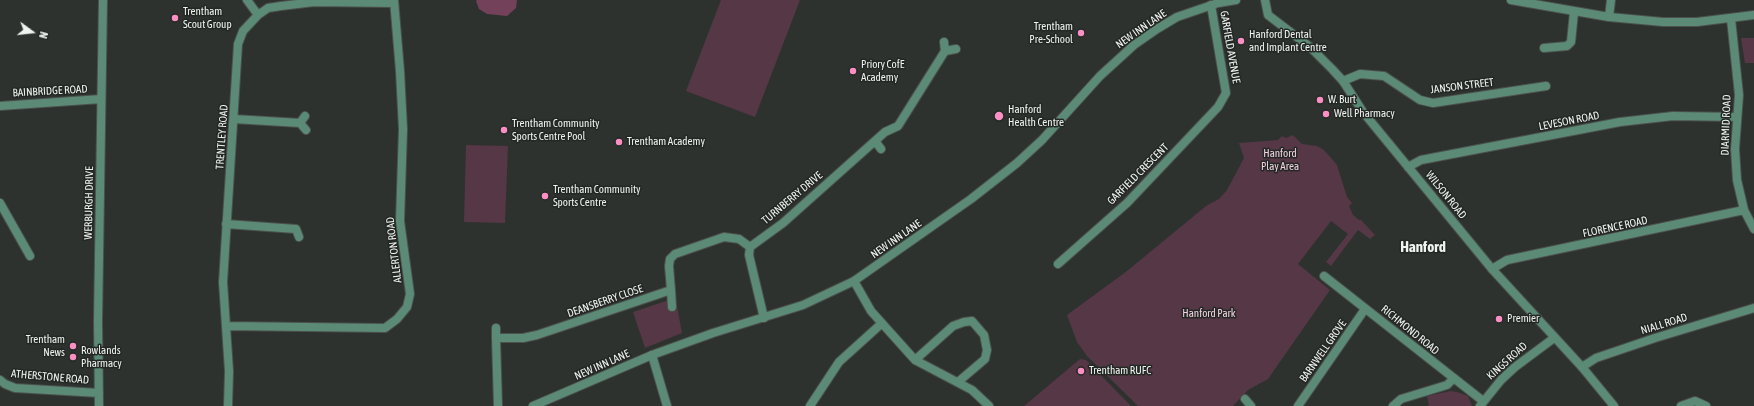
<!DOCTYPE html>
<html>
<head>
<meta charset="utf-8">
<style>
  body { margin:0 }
  #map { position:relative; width:1754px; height:406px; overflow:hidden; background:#2d322f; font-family:"Asap Condensed",sans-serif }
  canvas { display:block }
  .north { position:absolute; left:12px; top:12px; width:40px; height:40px; -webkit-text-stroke:3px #232825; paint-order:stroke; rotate:105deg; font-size:11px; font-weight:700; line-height:16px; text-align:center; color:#f0f3f1 }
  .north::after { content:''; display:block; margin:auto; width:14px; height:18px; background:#f0f3f1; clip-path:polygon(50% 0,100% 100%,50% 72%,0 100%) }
</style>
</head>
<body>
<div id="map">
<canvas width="1754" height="406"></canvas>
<div class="north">N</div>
</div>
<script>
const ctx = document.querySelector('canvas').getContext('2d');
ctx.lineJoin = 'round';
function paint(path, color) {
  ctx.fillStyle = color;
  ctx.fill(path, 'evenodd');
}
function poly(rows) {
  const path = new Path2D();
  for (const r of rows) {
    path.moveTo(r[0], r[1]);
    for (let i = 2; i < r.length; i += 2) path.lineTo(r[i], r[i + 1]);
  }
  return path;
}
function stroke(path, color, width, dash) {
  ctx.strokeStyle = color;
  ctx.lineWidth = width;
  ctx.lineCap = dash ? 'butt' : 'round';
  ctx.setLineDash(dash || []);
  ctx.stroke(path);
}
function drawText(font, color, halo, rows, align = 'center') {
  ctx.font = font + ' "Asap Condensed",sans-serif';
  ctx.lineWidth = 3;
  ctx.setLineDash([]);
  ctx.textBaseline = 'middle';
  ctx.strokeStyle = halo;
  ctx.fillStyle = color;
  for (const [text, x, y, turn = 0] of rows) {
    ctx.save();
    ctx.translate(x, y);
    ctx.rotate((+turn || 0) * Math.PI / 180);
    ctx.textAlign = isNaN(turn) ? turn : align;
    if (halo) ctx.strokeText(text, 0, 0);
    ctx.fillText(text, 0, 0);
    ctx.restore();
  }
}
paint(poly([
  [721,0,800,0,755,117,686,91],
  [1741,38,1754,38,1754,63,1745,63],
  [1293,135,1302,144,1317,146,1324,150,1337,165,1347,197,1352,203,1349,206,1353,215,1359,220,1361,220,1375,235,1370,239,1358,230,1331,266,1326,262,1348,234,1331,221,1298,264,1330,290,1268,379,1248,390,1233,406,1138,406,1087,356,1077,342,1067,315,1127,271,1206,206,1219,199,1227,190,1244,158,1239,143,1278,140,1282,136,1286,138],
  [466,145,508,146,505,223,464,222],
  [669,300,670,308,677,306,682,333,645,348,633,312],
  [1080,359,1086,360,1131,406,1024,406],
  [1451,391,1457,392,1468,396,1472,406,1426,406,1429,405,1427,396]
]), '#553745');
paint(poly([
  [477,0,517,0,516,8,507,16,487,14,479,9,476,1]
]), '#734159');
const minor = poly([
  [247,0,258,15],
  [1609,17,1611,0],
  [1731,19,1739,95,1735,149,1737,180,1744,210,1754,229],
  [1544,48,1567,46,1571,42,1574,12],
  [945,51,956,49],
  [1343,81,1360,74,1384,76,1420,100,1433,103,1546,86],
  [0,106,101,99],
  [234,119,300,123,306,130],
  [300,123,305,116],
  [875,141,881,149],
  [1408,167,1421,160,1620,122,1673,116,1737,117],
  [0,203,30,256],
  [226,224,296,229,299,237],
  [1058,264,1127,203,1218,107,1226,93,1211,5],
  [1492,269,1507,260,1744,210],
  [1324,276,1483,401],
  [854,281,871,311,915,360,972,390,989,406],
  [671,290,672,307],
  [764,318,749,255,750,247,783,223,885,132,898,126,945,51,944,42],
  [226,326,385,328,397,319,407,307,410,294,400,221,403,129,400,71,394,0],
  [496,328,496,338],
  [652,355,667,406],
  [915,360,953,326,964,322,972,321,984,335,987,350,985,359,958,382],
  [1582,367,1596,358,1655,338,1754,308],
  [0,380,5,384,15,388,99,393],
  [1245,399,1251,406],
  [99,406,98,321,103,0],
  [228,406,229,371,223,282,238,44,243,31,258,15,268,8,281,6,314,2,394,3],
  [498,406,496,338,523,338,537,335,671,290,669,266,670,259,675,254,724,237,739,239,750,247],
  [810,406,839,362,881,324],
  [1298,406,1365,309],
  [1393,406,1401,399,1447,385,1453,379],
  [1480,406,1501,380,1515,367,1554,338],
  [1681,406,1695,401,1706,406]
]);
const tertiary = poly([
  [1265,0,1268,15,1310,47,1332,69,1343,81,1363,112,1492,269,1582,367,1614,406],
  [1511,0,1609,17,1663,22,1697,22,1754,15],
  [533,406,652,355,713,333,803,305,854,281,971,199,1017,163,1042,140,1100,76,1134,45,1157,29,1177,17,1218,3,1236,0]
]);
stroke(minor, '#4c514e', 10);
stroke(tertiary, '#4c514e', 10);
stroke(minor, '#5b8b76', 8);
stroke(tertiary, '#5b8b76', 8);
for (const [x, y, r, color] of [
  [175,18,4,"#fb8fc4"],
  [1081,33,4,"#fb8fc4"],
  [1241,41,4,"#fb8fc4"],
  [853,71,4,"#fb8fc4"],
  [1320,100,4,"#fb8fc4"],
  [1326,114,4,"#fb8fc4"],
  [999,116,5,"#fb8fc4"],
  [504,130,4,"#fb8fc4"],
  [619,142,4,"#fb8fc4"],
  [545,196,4,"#fb8fc4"],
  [1499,319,4,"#fb8fc4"],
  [73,346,4,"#fb8fc4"],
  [73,357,4,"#fb8fc4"],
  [1081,371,4,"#fb8fc4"]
]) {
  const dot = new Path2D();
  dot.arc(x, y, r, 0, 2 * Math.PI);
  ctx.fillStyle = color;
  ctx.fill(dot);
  stroke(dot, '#232825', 1.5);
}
drawText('11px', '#f0f3f1', '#232825', [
  ["Trentham",183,12],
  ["Scout Group",183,25],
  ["Trentham",1073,27,"right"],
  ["Pre-School",1073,40,"right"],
  ["Hanford Dental",1249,35],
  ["and Implant Centre",1249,48],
  ["Priory CofE",861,65],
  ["Academy",861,78],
  ["W. Burt",1328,100],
  ["Hanford",1008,110],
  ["Health Centre",1008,123],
  ["Well Pharmacy",1334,114],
  ["Trentham Community",512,124],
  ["Sports Centre Pool",512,137],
  ["Trentham Academy",627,142],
  ["Trentham Community",553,190],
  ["Sports Centre",553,203],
  ["Premier",1507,319],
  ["Trentham",65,340,"right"],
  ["News",65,353,"right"],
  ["Rowlands",81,351],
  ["Pharmacy",81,364],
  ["Trentham RUFC",1089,371]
], 'left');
drawText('11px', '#f0f3f1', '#232825', [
  ["NEW INN LANE",1141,29,-35],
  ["GARFIELD AVENUE",1230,47,80],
  ["JANSON STREET",1462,86,-7],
  ["BAINBRIDGE ROAD",50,91,-3],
  ["LEVESON ROAD",1569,121,-11],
  ["DIARMID ROAD",1726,125,-88],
  ["TRENTLEY ROAD",222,137,-86],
  ["GARFIELD CRESCENT",1138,174,-45],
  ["WILSON ROAD",1446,195,51],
  ["TURNBERRY DRIVE",792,198,-40],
  ["WERBURGH DRIVE",89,203,-89],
  ["FLORENCE ROAD",1615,227,-12],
  ["NEW INN LANE",896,239,-35],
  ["ALLERTON ROAD",394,250,-97],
  ["DEANSBERRY CLOSE",605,301,-19],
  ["NIALL ROAD",1664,324,-17],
  ["RICHMOND ROAD",1410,330,39],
  ["BARNWELL GROVE",1323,351,-55],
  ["KINGS ROAD",1507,361,-42],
  ["NEW INN LANE",602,365,-24],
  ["ATHERSTONE ROAD",50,377,5]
]);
drawText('11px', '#f4d2e1', '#232825', [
  ["Hanford",1280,154],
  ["Play Area",1280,167],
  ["Hanford Park",1209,314]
]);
drawText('bold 15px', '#f0f3f1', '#232825', [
  ["Hanford",1423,247]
]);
</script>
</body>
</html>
